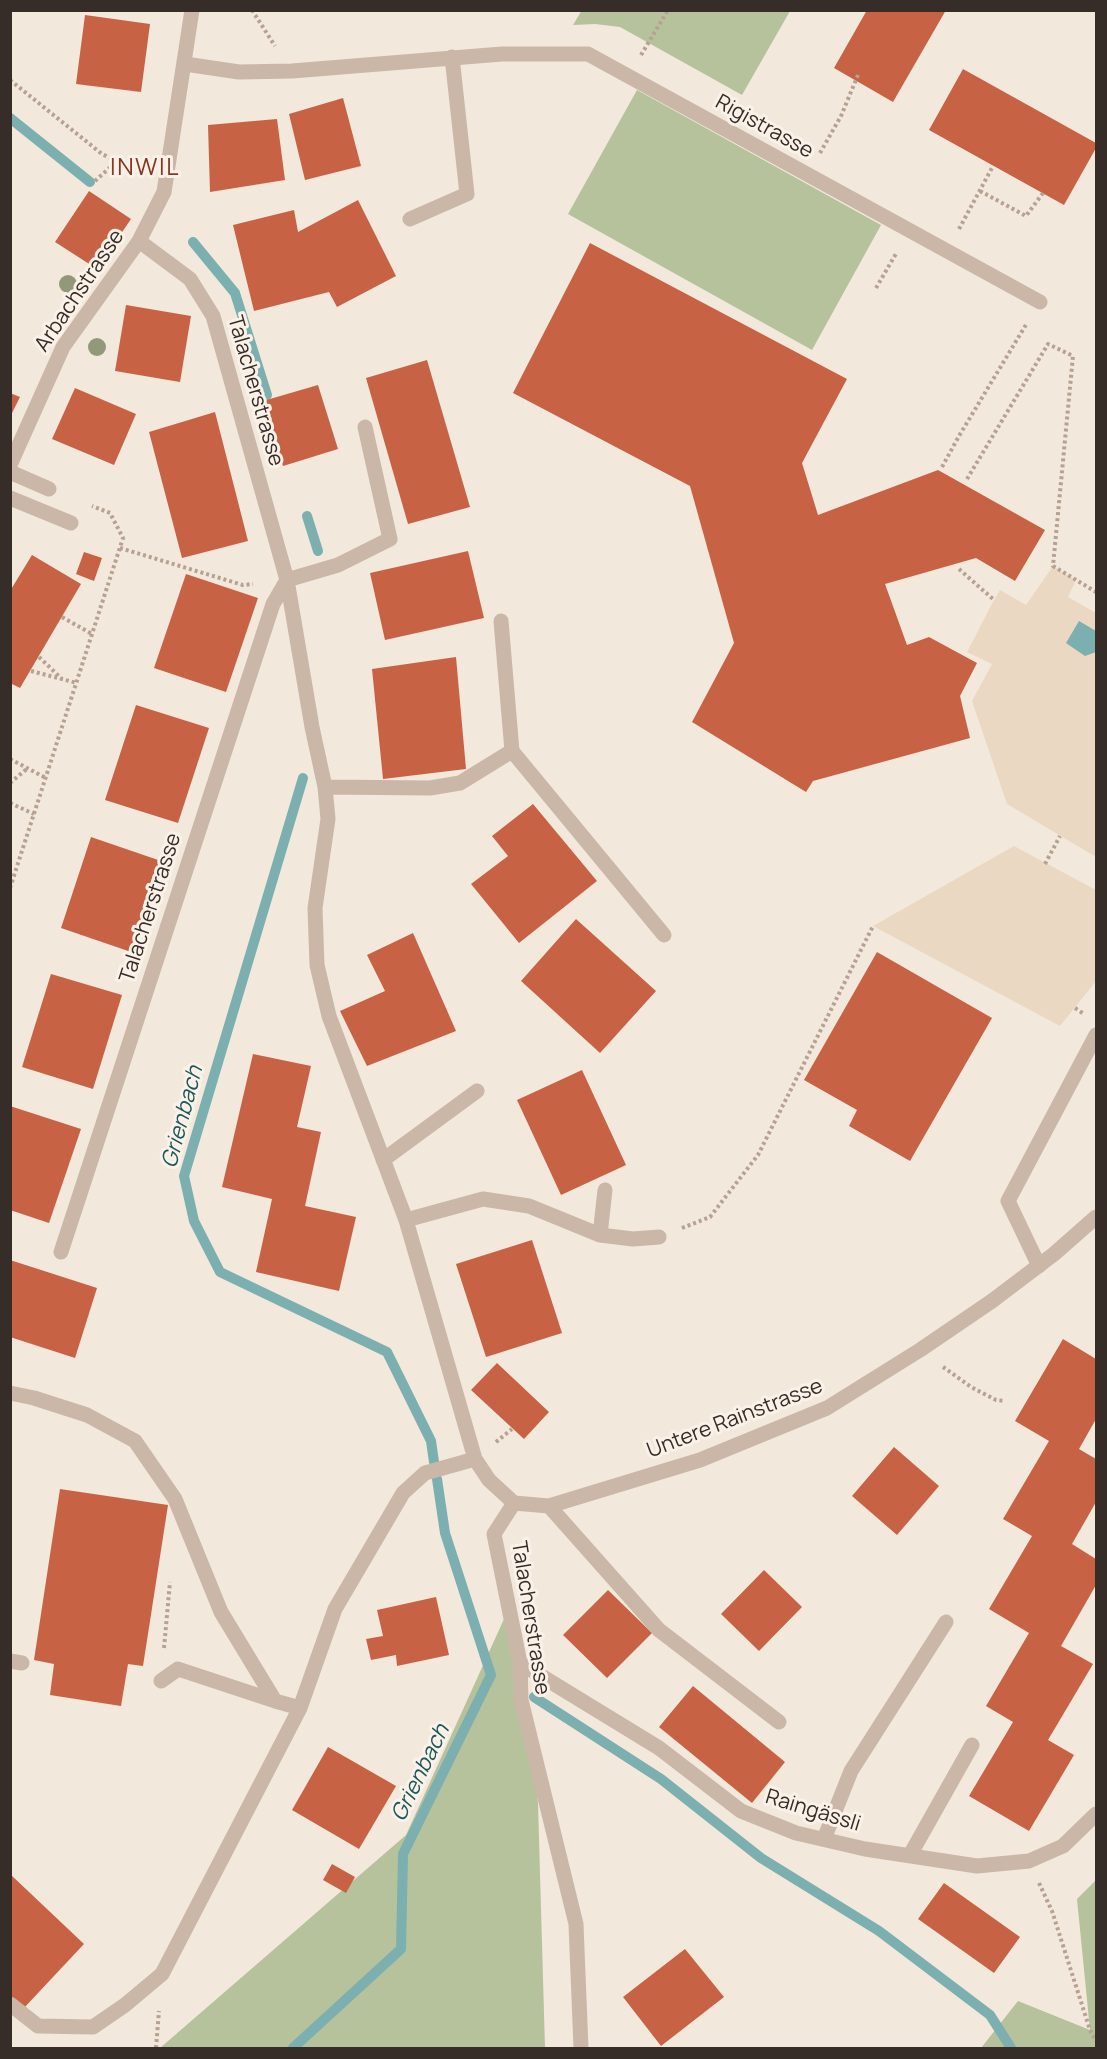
<!DOCTYPE html>
<html>
<head>
<meta charset="utf-8">
<style>
  body { margin:0 }
  #map { position:relative; width:1107px; height:2059px; overflow:hidden; background:#f2e8dc; font-family:Manrope,sans-serif }
  canvas { display:block }
  .frame { position:absolute; inset:0; border:12px solid #372d28; pointer-events:none }
</style>
</head>
<body>
<div id="map">
<canvas width="1107" height="2059"></canvas>
<div class="frame"></div>
</div>
<script>
const ctx = document.querySelector('canvas').getContext('2d');
ctx.lineJoin = 'round';
function paint(path, color) {
  ctx.fillStyle = color;
  ctx.fill(path, 'evenodd');
}
function poly(rows) {
  const path = new Path2D();
  for (const r of rows) {
    path.moveTo(r[0], r[1]);
    for (let i = 2; i < r.length; i += 2) path.lineTo(r[i], r[i + 1]);
  }
  return path;
}
function stroke(path, color, width, dash) {
  ctx.strokeStyle = color;
  ctx.lineWidth = width;
  ctx.lineCap = dash ? 'butt' : 'round';
  ctx.setLineDash(dash || []);
  ctx.stroke(path);
}
function drawText(font, color, halo, rows, align = 'center') {
  ctx.font = font + ' Manrope,sans-serif';
  ctx.lineWidth = 6;
  ctx.setLineDash([]);
  ctx.textBaseline = 'middle';
  ctx.strokeStyle = halo;
  ctx.fillStyle = color;
  for (const [text, x, y, turn = 0] of rows) {
    ctx.save();
    ctx.translate(x, y);
    ctx.rotate((+turn || 0) * Math.PI / 180);
    ctx.textAlign = isNaN(turn) ? turn : align;
    if (halo) ctx.strokeText(text, 0, 0);
    ctx.fillText(text, 0, 0);
    ctx.restore();
  }
}
paint(poly([
  [582,10,790,10,790,11,742,95,620,27,595,24,573,25],
  [637,90,881,225,812,350,568,214],
  [514,1597,538,1803,545,2048,160,2048,406,1835],
  [1096,1880,1096,2048,981,2048,1018,2001,1090,2030,1077,1899]
]), '#b6c29c');
paint(poly([
  [1053,566,1076,580,1068,597,1096,613,1096,857,1007,804,972,701,992,664,967,652,994,600,1000,590,1026,605],
  [1014,846,1096,890,1096,981,1060,1026,873,926]
]), '#ebd8c3');
paint(poly([
  [1079,621,1096,631,1096,652,1085,656,1066,643]
]), '#7bafb0');
stroke(poly([
  [10,118,90,182],
  [193,242,235,293,267,395],
  [307,516,318,551],
  [303,778,184,1176,194,1221,220,1272,387,1352,431,1441,434,1462],
  [534,1697,661,1779,761,1858,879,1931,990,2015,1011,2048],
  [293,2048,401,1949,403,1854,491,1675,445,1533,437,1479]
]), '#7bafb0', 10);
paint(poly([
  [867,10,946,10,893,102,834,68],
  [85,15,150,24,141,92,76,84],
  [963,69,1096,143,1096,148,1064,205,929,130],
  [343,98,361,166,305,180,289,114],
  [277,119,285,180,210,192,208,125],
  [89,191,131,219,97,269,55,242],
  [358,200,396,276,337,307,329,292,254,311,233,225,294,210,298,232],
  [590,243,847,379,802,463,818,515,938,470,1045,530,1015,581,976,558,885,584,907,645,929,637,977,663,960,696,970,738,813,781,806,792,692,722,734,643,690,486,513,393],
  [126,305,191,316,180,382,115,371],
  [427,360,470,507,408,524,366,378],
  [318,385,338,449,283,466,263,401],
  [75,388,136,414,114,465,52,439],
  [10,393,20,397,10,417],
  [215,412,248,541,182,558,149,432],
  [468,551,484,618,385,640,370,573],
  [84,552,102,558,94,581,76,574],
  [32,555,81,584,20,688,10,683,10,591],
  [186,574,258,598,226,692,154,668],
  [456,657,466,769,383,779,372,669],
  [136,705,209,728,178,823,105,800],
  [533,804,597,881,519,943,471,884,508,856,492,836],
  [91,837,164,862,134,953,61,928],
  [576,919,656,991,600,1053,521,981],
  [413,933,456,1031,367,1066,340,1011,385,991,367,955],
  [877,952,992,1018,910,1161,849,1126,857,1110,804,1080],
  [51,974,122,995,93,1089,22,1067],
  [253,1054,311,1066,297,1127,321,1132,305,1206,356,1217,339,1291,256,1272,272,1199,222,1187],
  [582,1070,626,1165,561,1195,517,1100],
  [10,1106,81,1129,49,1223,10,1210],
  [532,1240,562,1333,486,1357,456,1264],
  [10,1260,97,1288,75,1358,10,1337],
  [1063,1339,1096,1359,1096,1419,1079,1449,1096,1459,1096,1502,1072,1544,1096,1559,1096,1585,1061,1646,1093,1664,1048,1740,1074,1755,1029,1831,969,1796,1013,1722,986,1706,1029,1633,989,1609,1032,1536,1003,1519,1049,1441,1015,1421],
  [497,1363,549,1412,524,1439,471,1390],
  [894,1447,939,1486,897,1535,852,1496],
  [60,1489,168,1505,143,1666,128,1664,121,1706,50,1695,54,1664,34,1660],
  [764,1570,802,1607,759,1651,721,1614],
  [608,1590,652,1633,607,1678,563,1635],
  [436,1597,449,1655,397,1666,396,1655,371,1660,366,1639,383,1636,377,1610],
  [693,1686,785,1762,752,1803,659,1727],
  [328,1747,396,1786,359,1849,292,1810],
  [332,1864,355,1877,346,1893,323,1880],
  [10,1874,84,1944,23,2009,10,1997],
  [944,1883,1020,1937,994,1973,918,1919],
  [685,1949,724,1997,661,2046,623,1997]
]), '#c86245');
stroke(poly([
  [252,10,275,46],
  [641,55,668,10],
  [10,80,102,154,117,161,141,167],
  [820,153,841,116,858,75],
  [95,181,117,161],
  [980,191,1026,216,1043,193],
  [959,229,993,166],
  [876,288,897,252],
  [942,467,959,436,1027,323],
  [967,479,1048,344,1073,356,1053,566,1096,592],
  [120,548,243,585,253,584],
  [959,569,994,600],
  [62,617,92,634],
  [39,657,62,679],
  [31,671,77,683],
  [10,759,46,778],
  [10,783,28,768],
  [10,803,34,814],
  [1045,864,1060,836],
  [10,888,123,538,110,513,92,506],
  [1075,1008,1084,1014],
  [682,1228,710,1217,758,1155,873,926],
  [943,1367,971,1387,996,1400,1005,1401],
  [496,1442,512,1429],
  [164,1648,170,1582],
  [1039,1883,1052,1911,1090,2030,1096,2041],
  [156,2048,159,2011]
]), '#b7a192', 4, [3, 3]);
stroke(poly([
  [185,64,239,72,292,71,502,54,588,54,1040,302],
  [410,219,467,194,452,57],
  [139,241,190,279,213,316,287,580,312,727,325,787,328,819,315,908,317,965,329,1016,406,1220,475,1459,489,1480,514,1503],
  [10,465,63,347,139,241,164,192,192,10],
  [10,472,49,489],
  [10,498,71,523],
  [512,751,664,935],
  [325,787,430,788,460,783,512,751,501,621],
  [383,1160,477,1091],
  [406,1220,483,1199,529,1206,600,1235,633,1239,659,1237],
  [600,1235,605,1190],
  [61,1252,273,604,287,580,338,565,390,539,365,427],
  [1039,1266,1008,1201,1096,1035],
  [10,1393,34,1398,87,1415,135,1441,175,1499,221,1612,275,1701,300,1708],
  [514,1503,549,1506,700,1460,827,1408,920,1350,992,1301,1054,1254,1096,1217],
  [514,1503,494,1534,520,1663,521,1700,576,1924,581,2048],
  [549,1506,659,1630,779,1722],
  [10,1661,22,1663],
  [520,1663,659,1748,741,1811,796,1833,865,1849,977,1866,1029,1861,1063,1846,1096,1814],
  [161,1681,178,1669,275,1701],
  [824,1839,851,1771,946,1622],
  [910,1855,972,1745],
  [10,2004,38,2026,93,2027,125,2005,162,1974,300,1708,335,1609,403,1493,425,1473,475,1459]
]), '#cbb7a8', 15);
ctx.fillStyle = '#94987b';
for (const [x, y] of [
  [68,284],
  [97,347]
]) {
  ctx.beginPath();
  ctx.arc(x, y, 9, 0, 2 * Math.PI);
  ctx.fill();
}
drawText('21px', '#372d28', '#faf2e9', [
  ["Rigistrasse",764,127,29],
  ["Arbachstrasse",80,291,-56],
  ["Talacherstrasse",255,391,74],
  ["Talacherstrasse",151,908,-72],
  ["Untere Rainstrasse",735,1419,-21],
  ["Talacherstrasse",530,1618,81],
  ["Raingässli",813,1811,17]
]);
drawText('italic 22px', '#1d575a', '#faf2e9', [
  ["Grienbach",183,1117,-75],
  ["Grienbach",421,1773,-64]
]);
ctx.letterSpacing = '1.5px';
drawText('24px', '#883720', '#faf2e9', [
  ["INWIL",145,168]
]);
ctx.letterSpacing = '0px';
</script>
</body>
</html>
